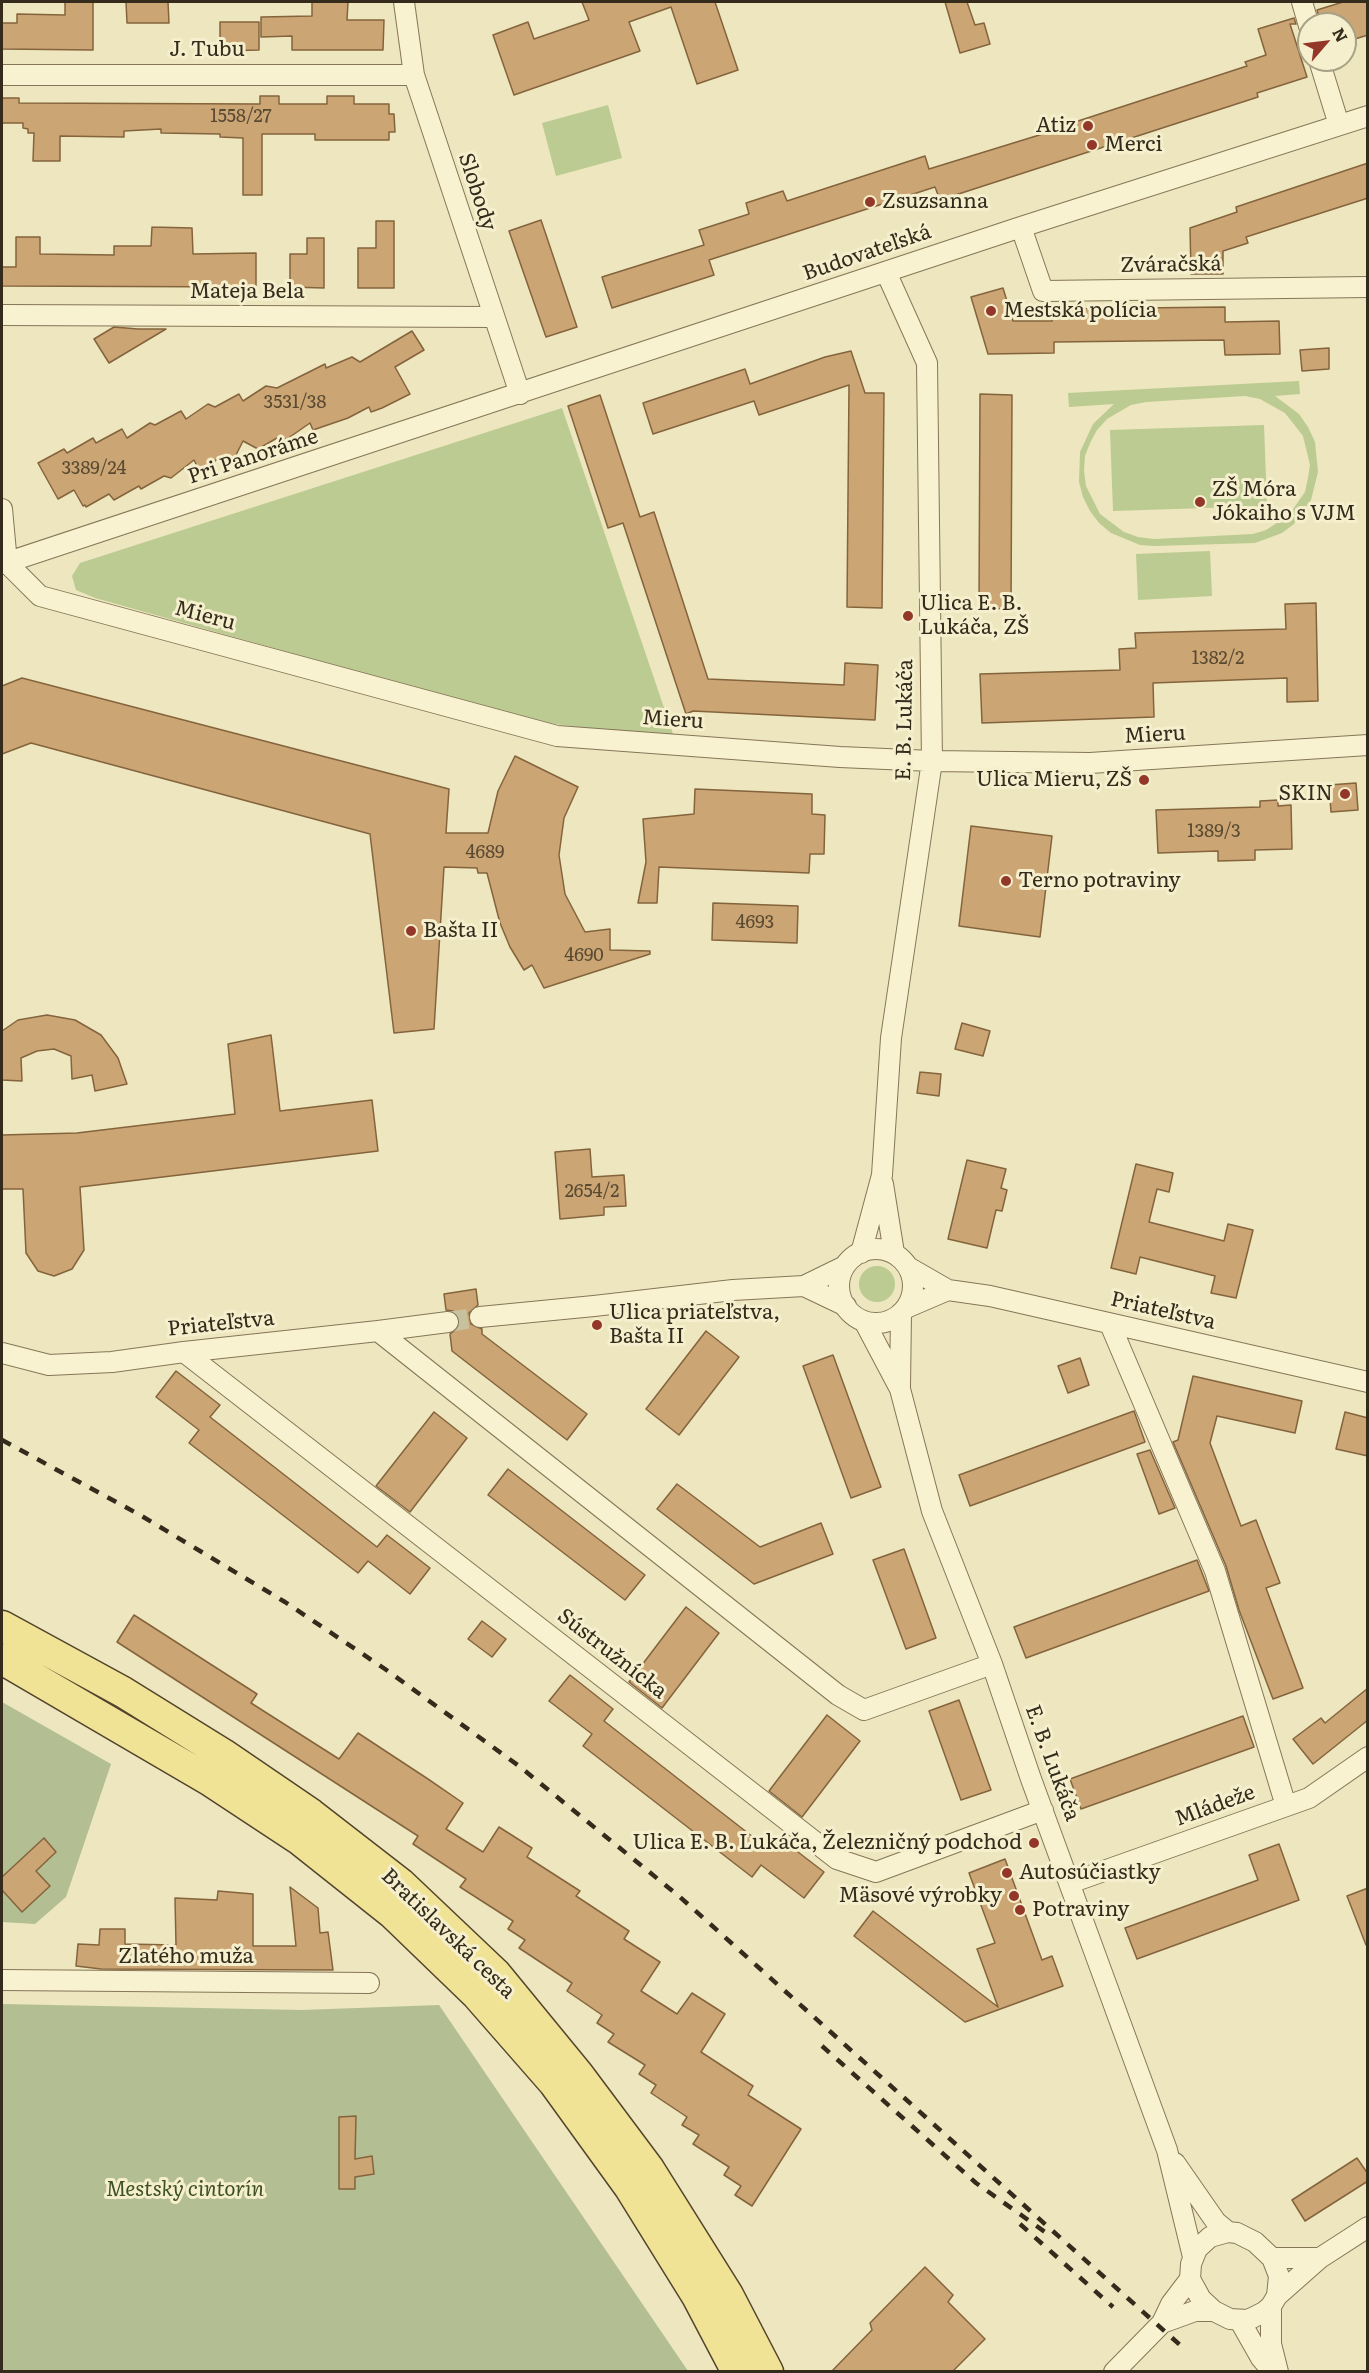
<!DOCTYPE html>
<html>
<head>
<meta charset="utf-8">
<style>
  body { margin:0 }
  #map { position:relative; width:1369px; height:2373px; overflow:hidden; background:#ede6be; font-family:Literata,serif }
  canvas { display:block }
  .frame { position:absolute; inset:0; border:3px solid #342b1c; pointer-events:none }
  .north { position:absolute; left:1297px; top:12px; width:60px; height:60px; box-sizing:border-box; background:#f5efcd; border:2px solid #a8a186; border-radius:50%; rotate:62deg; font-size:16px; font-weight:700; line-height:24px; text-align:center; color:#342b1c }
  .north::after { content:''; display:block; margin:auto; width:21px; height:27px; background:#933728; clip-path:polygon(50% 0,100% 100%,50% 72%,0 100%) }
</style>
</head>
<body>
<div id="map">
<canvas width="1369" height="2373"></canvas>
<div class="frame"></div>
<div class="north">N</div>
</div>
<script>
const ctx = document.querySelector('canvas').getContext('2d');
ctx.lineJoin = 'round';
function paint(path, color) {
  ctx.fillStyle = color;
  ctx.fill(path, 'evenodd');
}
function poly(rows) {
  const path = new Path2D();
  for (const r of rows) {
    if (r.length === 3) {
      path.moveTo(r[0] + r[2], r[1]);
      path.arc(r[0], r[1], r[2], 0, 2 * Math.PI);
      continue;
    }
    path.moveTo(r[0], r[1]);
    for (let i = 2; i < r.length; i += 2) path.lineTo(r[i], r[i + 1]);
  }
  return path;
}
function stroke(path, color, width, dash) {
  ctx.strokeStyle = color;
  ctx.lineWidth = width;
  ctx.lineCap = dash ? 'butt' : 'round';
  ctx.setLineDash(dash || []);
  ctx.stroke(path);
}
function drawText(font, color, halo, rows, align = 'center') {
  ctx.font = font + ' Literata,serif';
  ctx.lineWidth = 6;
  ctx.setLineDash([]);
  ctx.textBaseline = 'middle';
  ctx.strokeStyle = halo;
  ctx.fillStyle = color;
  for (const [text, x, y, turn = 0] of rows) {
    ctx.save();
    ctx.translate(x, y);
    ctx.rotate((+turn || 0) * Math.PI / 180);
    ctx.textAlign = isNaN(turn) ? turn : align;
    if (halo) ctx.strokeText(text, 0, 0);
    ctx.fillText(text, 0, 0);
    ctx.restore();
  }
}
paint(poly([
  [608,105,622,158,556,176,542,123],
  [1299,381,1300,394,1275,396,1299,414,1308,427,1315,442,1318,472,1311,500,1294,524,1282,533,1255,543,1155,546,1140,545,1111,533,1099,523,1090,511,1083,497,1079,482,1080,452,1093,424,1114,404,1069,407,1068,393],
  [1245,396,1260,399,1285,413,1303,436,1310,465,1308,478,1305,492,1289,515,1266,530,1253,534,1154,539,1138,537,1124,532,1100,514,1086,486,1084,471,1085,456,1090,443,1097,430,1107,419,1131,405,1146,402],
  [562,408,675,740,533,721,95,598,76,590,72,576,80,563],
  [1264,425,1267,506,1113,511,1110,430],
  [1210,551,1212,596,1138,600,1136,554],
  [877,1284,18]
]), '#bbcb92');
paint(poly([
  [2,1702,111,1764,66,1897,35,1924,2,1922],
  [2,2004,302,2010,439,2005,688,2371,2,2372]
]), '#b3bf92');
const building = poly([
  [65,2,93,2,93,50,2,49,2,23,17,23,17,14,65,15,65,2],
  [126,2,168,2,169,23,127,23,126,2],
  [312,2,348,2,347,20,384,20,383,50,292,50,292,36,261,37,261,17,312,16,312,2],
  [582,2,715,2,738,70,697,84,671,7,629,22,640,51,514,95,493,35,528,22,534,39,589,20,582,2],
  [945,2,967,2,975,25,984,23,990,44,960,53,945,2],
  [1343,2,1368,2,1368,35,1345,42,1345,24,1321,24,1317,10,1343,2],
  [1294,18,1296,24,1290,24,1307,77,1257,93,1258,97,940,200,935,187,709,260,714,275,612,308,602,277,704,245,699,230,749,214,746,203,783,191,787,201,925,156,929,169,1075,124,1075,122,1247,66,1245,62,1266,55,1258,29,1294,18],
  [220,22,259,22,259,50,220,51,220,22],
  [260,96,279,96,279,104,327,104,327,96,354,96,354,104,389,104,389,114,394,114,395,132,389,132,389,140,315,140,315,134,262,134,262,195,243,195,243,138,220,137,220,134,161,133,161,129,124,131,124,137,60,136,60,161,33,161,34,133,28,133,28,129,23,128,23,123,2,123,2,98,19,98,19,103,260,104,260,96],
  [1368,163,1368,198,1246,237,1248,243,1223,251,1223,274,1191,274,1190,228,1237,212,1236,207,1368,163],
  [541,220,577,327,546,337,509,231,541,220],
  [376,221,394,221,394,288,358,288,358,248,376,248,376,221],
  [152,227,192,228,193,254,256,253,256,287,2,286,2,267,16,267,16,237,40,237,40,254,114,255,114,246,151,246,152,227],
  [307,238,324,238,324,288,290,287,290,254,307,254,307,238],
  [1003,288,1013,321,1052,321,1052,309,1225,307,1225,322,1279,321,1280,354,1225,355,1224,340,1054,342,1054,353,988,354,971,297,1003,288],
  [114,327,138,329,166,329,109,363,94,339,114,327],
  [412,331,424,350,395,367,410,394,382,408,371,412,369,407,348,418,313,430,310,423,287,439,277,438,258,449,243,441,231,465,225,455,199,470,194,460,171,478,164,476,141,489,139,486,114,500,109,494,86,507,85,505,83,506,74,490,58,499,38,463,64,449,67,453,93,438,96,443,122,429,127,438,150,423,155,425,181,411,186,419,208,404,215,407,239,394,243,401,266,386,277,388,325,364,326,368,352,357,360,362,412,331],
  [1329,348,1329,369,1302,371,1300,350,1329,348],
  [851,351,865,393,884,393,882,608,847,607,849,385,759,415,754,401,653,434,643,403,745,369,750,384,825,357,851,351],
  [980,394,1012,395,1011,609,979,608,980,394],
  [600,395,640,517,654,512,708,679,844,685,845,663,878,665,875,720,693,711,686,714,623,523,608,528,568,406,600,395],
  [1316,603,1318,701,1287,702,1287,678,1153,683,1154,717,982,723,980,674,1120,670,1119,649,1136,648,1135,633,1286,629,1285,604,1316,603],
  [22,678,449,789,446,833,488,833,498,791,515,756,578,787,564,818,559,855,565,894,585,932,610,929,610,950,650,951,650,954,544,988,532,965,524,970,510,947,500,923,487,873,478,873,477,868,444,867,434,1029,394,1033,370,834,31,743,2,754,2,686,22,678],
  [1356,783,1358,810,1331,812,1329,785,1356,783],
  [695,789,812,794,812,814,825,815,824,854,810,854,809,873,659,867,657,903,638,903,646,862,643,819,694,814,695,789],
  [1278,800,1278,806,1291,805,1292,849,1255,850,1255,860,1218,861,1218,851,1158,853,1156,810,1260,807,1260,801,1278,800],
  [971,826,1052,836,1040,937,959,926,971,826],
  [713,903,798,906,797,943,712,940,713,903],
  [47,1015,75,1020,101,1035,118,1058,127,1084,95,1091,92,1075,72,1079,71,1056,54,1049,37,1051,21,1058,22,1081,2,1080,2,1031,18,1020,47,1015],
  [962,1023,990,1031,983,1056,955,1049,962,1023],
  [271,1035,280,1111,372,1100,378,1151,80,1187,84,1250,72,1269,54,1276,38,1271,26,1253,23,1189,2,1189,2,1135,77,1133,235,1114,228,1044,271,1035],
  [920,1072,941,1074,939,1096,917,1093,920,1072],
  [590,1149,592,1177,624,1175,626,1206,604,1207,604,1215,560,1219,555,1152,590,1149],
  [967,1160,1006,1169,1001,1188,1007,1190,1002,1211,996,1210,987,1248,948,1239,967,1160],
  [1136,1164,1173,1173,1169,1192,1157,1189,1149,1222,1224,1241,1228,1224,1253,1230,1236,1298,1211,1293,1215,1276,1140,1257,1136,1274,1111,1268,1136,1164],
  [476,1289,478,1305,469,1313,471,1324,482,1329,482,1334,587,1414,567,1440,452,1351,450,1334,459,1327,460,1320,453,1311,446,1310,444,1294,476,1289],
  [706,1331,739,1357,679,1435,646,1409,706,1331],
  [833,1355,881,1487,851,1498,803,1366,833,1355],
  [1080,1358,1089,1385,1068,1393,1058,1366,1080,1358],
  [176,1371,220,1405,210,1417,377,1547,387,1535,430,1568,410,1594,368,1561,358,1573,189,1443,199,1430,156,1397,176,1371],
  [1193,1376,1302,1401,1295,1433,1217,1416,1210,1443,1241,1526,1256,1520,1280,1583,1266,1588,1303,1688,1273,1699,1239,1610,1226,1566,1173,1442,1178,1440,1193,1376],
  [1134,1411,1145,1442,970,1506,959,1475,1134,1411],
  [434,1412,467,1438,410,1512,376,1486,434,1412],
  [1345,1412,1368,1418,1368,1456,1336,1449,1345,1412],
  [1150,1450,1175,1508,1159,1514,1137,1454,1150,1450],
  [508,1469,645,1575,625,1600,488,1495,508,1469],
  [677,1484,760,1547,821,1523,833,1554,754,1584,657,1509,677,1484],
  [904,1549,936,1638,906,1649,873,1560,904,1549],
  [1197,1560,1209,1591,1026,1658,1014,1627,1197,1560],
  [686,1607,719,1633,662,1708,629,1682,686,1607],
  [134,1615,257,1694,251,1703,339,1759,358,1733,428,1779,463,1803,446,1829,483,1852,499,1827,532,1848,527,1857,580,1891,576,1896,629,1931,624,1939,660,1962,641,1991,677,2014,692,1993,725,2014,701,2052,753,2086,748,2095,801,2129,752,2206,735,2195,741,2186,724,2175,729,2167,693,2144,699,2135,682,2125,687,2117,651,2093,656,2085,639,2074,645,2065,608,2042,614,2034,597,2023,602,2015,567,1991,572,1983,519,1948,525,1940,508,1929,513,1921,460,1887,466,1879,413,1844,418,1836,117,1642,134,1615],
  [482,1621,506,1639,492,1657,468,1639,482,1621],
  [570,1675,613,1709,604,1721,708,1802,771,1851,781,1839,824,1872,804,1898,761,1865,752,1877,583,1746,592,1734,549,1701,570,1675],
  [1368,1688,1368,1720,1313,1764,1293,1739,1321,1718,1325,1723,1368,1688],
  [959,1700,991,1790,961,1800,929,1711,959,1700],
  [827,1715,860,1741,802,1817,769,1791,827,1715],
  [1243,1716,1254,1747,1081,1809,1070,1779,1243,1716],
  [44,1838,56,1852,36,1871,50,1886,22,1912,2,1890,2,1877,44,1838],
  [1279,1844,1299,1900,1137,1959,1125,1928,1258,1880,1249,1855,1279,1844],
  [1005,1859,1042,1960,1052,1956,1063,1986,965,2022,854,1936,873,1911,998,2007,977,1949,995,1943,969,1873,1005,1859],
  [290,1887,318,1908,320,1933,328,1932,333,1970,101,1969,76,1966,78,1944,99,1945,100,1929,125,1929,125,1944,176,1945,175,1898,217,1900,218,1891,253,1894,253,1946,296,1946,290,1887],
  [1368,1888,1368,1945,1366,1945,1347,1896,1368,1888],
  [356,2116,355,2159,372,2156,374,2174,355,2177,355,2189,339,2189,339,2117,356,2116],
  [1357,2158,1368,2174,1368,2181,1305,2221,1292,2200,1357,2158],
  [925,2267,953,2295,948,2302,985,2339,952,2372,831,2372,872,2330,870,2323,925,2267]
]);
paint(building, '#cba574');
stroke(building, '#84643d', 1.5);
stroke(poly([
  [448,1322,480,1317]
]), '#c8c19e', 20, [20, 10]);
const minor = poly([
  [404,2,414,75,520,394],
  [1302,2,1309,26],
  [1319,60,1339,125],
  [2,75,414,75],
  [1021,227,1043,291,1368,287],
  [2,315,493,317],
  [2,509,7,563],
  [7,563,40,596,557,736,840,757,932,761,1090,763,1368,745],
  [2,564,1021,227,1368,116],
  [883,1184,894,1253],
  [876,1286,37],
  [861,1253,882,1175,891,1038,932,761,927,363,886,272],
  [908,1267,948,1290,990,1296,1368,1382],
  [804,1286,846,1306],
  [906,1308,948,1290],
  [480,1317,594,1306,733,1290,804,1286,845,1266],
  [864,1321,900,1389,932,1511,992,1664,1031,1779,1167,2150,1193,2257],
  [1110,1324,1215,1571,1286,1806],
  [378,1331,838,1695,864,1710,992,1664],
  [184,1352,837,1859,876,1872,1043,1810],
  [2,1353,49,1365,112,1362,184,1352,378,1331,448,1322],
  [900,1386,901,1313],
  [1070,1883,1309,1798,1368,1757],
  [2,1980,369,1983],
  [1175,2163,1216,2222,1228,2232],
  [1228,2232,1237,2233,1255,2242,1272,2258,1279,2276,1277,2296,1271,2306,1264,2312,1248,2320,1230,2319,1214,2311,1201,2299,1190,2279,1191,2264,1197,2249,1210,2237,1228,2232],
  [1272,2258,1320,2258],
  [1277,2296,1320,2258,1368,2227],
  [1271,2306,1271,2344,1278,2372],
  [1240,2321,1261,2358,1273,2372],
  [1162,2323,1195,2311,1214,2311],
  [1114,2372,1162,2323,1171,2304,1190,2279]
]);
const primary = poly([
  [2,1626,123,1692,223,1754,311,1814,400,1883,496,1974,578,2074,649,2169,728,2295,768,2372],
  [2,1659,209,1780,300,1840,392,1913,477,1995,554,2083,630,2188,697,2296,737,2372]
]);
stroke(minor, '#857657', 22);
stroke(primary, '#52442c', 33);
stroke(minor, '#f8f2d1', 20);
stroke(primary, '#f1e395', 30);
stroke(poly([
  [2,1440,140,1515,285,1602,385,1669,519,1766,680,1897,1180,2345],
  [822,2046,976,2183,1045,2232],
  [1020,2224,1113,2307]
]), '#342b1c', 4.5, [10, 10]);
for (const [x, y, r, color] of [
  [1088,126,6,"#933728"],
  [1092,145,6,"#933728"],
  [870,202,6,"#933728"],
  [991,311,6,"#933728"],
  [1200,502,6,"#933728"],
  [908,616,6,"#933728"],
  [1144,780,6,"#933728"],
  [1345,794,6,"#933728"],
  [1006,881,6,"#933728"],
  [411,931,6,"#933728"],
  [597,1325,6,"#933728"],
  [1034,1843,6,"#933728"],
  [1007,1873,6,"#933728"],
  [1014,1896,6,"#933728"],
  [1020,1910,6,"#933728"]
]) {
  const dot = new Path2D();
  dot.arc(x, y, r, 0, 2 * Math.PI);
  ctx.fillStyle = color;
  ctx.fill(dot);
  stroke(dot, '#f5efcd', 2);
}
drawText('18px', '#5a4a32', null, [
  ["1558/27",241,117],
  ["3531/38",295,403],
  ["3389/24",94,469],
  ["1382/2",1218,659],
  ["1389/3",1214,832],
  ["4689",485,853],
  ["4693",755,923],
  ["4690",584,956],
  ["2654/2",592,1192]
]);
drawText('21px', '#342b1c', '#f5efcd', [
  ["J. Tubu",207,50],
  ["Slobody",477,192,72],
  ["Budovateľská",867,253,-19],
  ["Zváračská",1171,265,-1],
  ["Mateja Bela",247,292],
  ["Pri Panoráme",253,457,-18],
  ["Mieru",205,616,15],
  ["Mieru",673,720,4],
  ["E. B. Lukáča",905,720,-89],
  ["Mieru",1155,735,-3],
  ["Priateľstva",1163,1311,13],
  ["Priateľstva",221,1324,-6],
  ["Sústružnícka",612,1654,38],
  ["E. B. Lukáča",1052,1763,70],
  ["Mládeže",1215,1806,-20],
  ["Bratislavská cesta",448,1934,44],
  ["Zlatého muža",186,1957]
]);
drawText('21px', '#342b1c', '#f5efcd', [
  ["Atiz",1076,126,"right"],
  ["Merci",1104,145],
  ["Zsuzsanna",882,202],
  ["Mestská polícia",1003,311],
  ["ZŠ Móra",1212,490],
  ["Jókaiho s VJM",1212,514],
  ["Ulica E. B.",920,604],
  ["Lukáča, ZŠ",920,628],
  ["Ulica Mieru, ZŠ",1132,780,"right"],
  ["SKIN",1333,794,"right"],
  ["Terno potraviny",1018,881],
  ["Bašta II",423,931],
  ["Ulica priateľstva,",609,1313],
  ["Bašta II",609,1337],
  ["Ulica E. B. Lukáča, Železničný podchod",1022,1843,"right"],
  ["Autosúčiastky",1019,1873],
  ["Mäsové výrobky",1002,1896,"right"],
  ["Potraviny",1032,1910]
], 'left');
drawText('italic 21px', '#3e5122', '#f5efcd', [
  ["Mestský cintorín",185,2190]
]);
</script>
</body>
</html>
